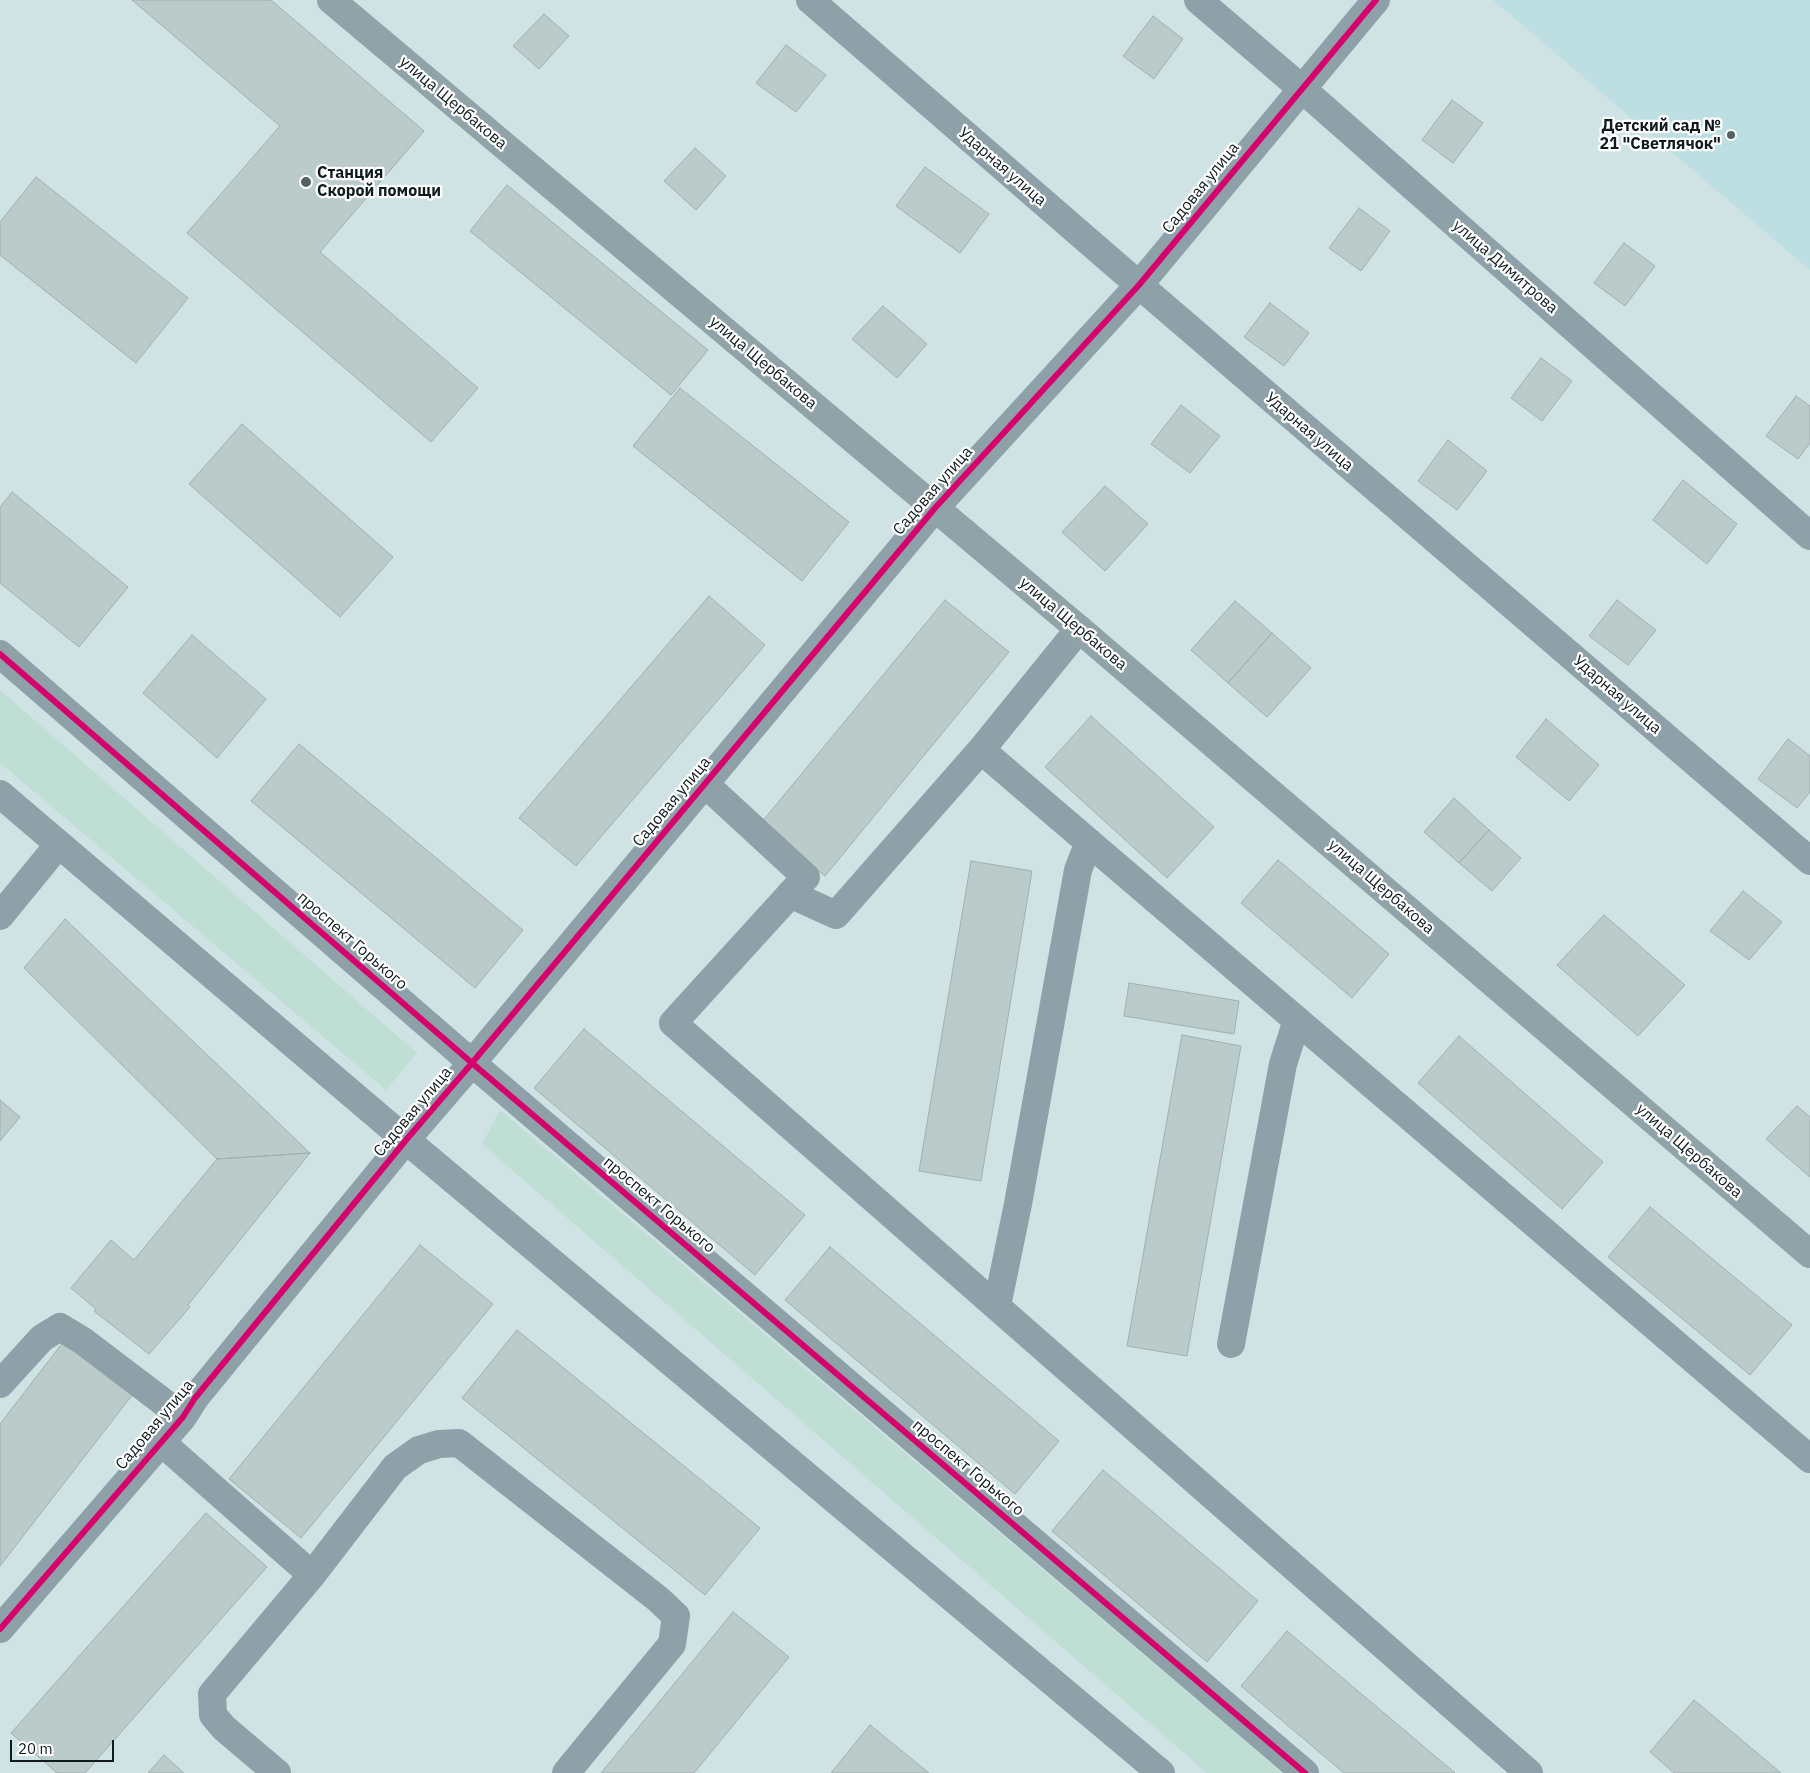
<!DOCTYPE html>
<html>
<head>
<meta charset="utf-8">
<style>
  body { margin:0 }
  #map { position:relative; width:1810px; height:1773px; overflow:hidden; background:#cfe2e4; font-family:"IBM Plex Sans",sans-serif }
  canvas { display:block }
  .scale { position:absolute; left:10px; top:1740px; width:104px; height:22px; box-sizing:border-box; border:2px solid #0f1b1d; border-top:0; padding-left:6px; font-size:15px; line-height:18px; white-space:nowrap; color:#0f1b1d; -webkit-text-stroke:4px #fff; paint-order:stroke }
</style>
</head>
<body>
<div id="map">
<canvas width="1810" height="1773"></canvas>
<div class="scale">20 m</div>
</div>
<script>
const ctx = document.querySelector('canvas').getContext('2d');
ctx.lineJoin = 'round';
function paint(path, color) {
  ctx.fillStyle = color;
  ctx.fill(path, 'evenodd');
}
function poly(rows) {
  const path = new Path2D();
  for (const r of rows) {
    path.moveTo(r[0], r[1]);
    for (let i = 2; i < r.length; i += 2) path.lineTo(r[i], r[i + 1]);
  }
  return path;
}
function stroke(path, color, width, dash) {
  ctx.strokeStyle = color;
  ctx.lineWidth = width;
  ctx.lineCap = dash ? 'butt' : 'round';
  ctx.setLineDash(dash || []);
  ctx.stroke(path);
}
function drawText(font, color, halo, rows, align = 'center') {
  ctx.font = font + ' "IBM Plex Sans",sans-serif';
  ctx.lineWidth = 4.5;
  ctx.setLineDash([]);
  ctx.textBaseline = 'middle';
  ctx.strokeStyle = halo;
  ctx.fillStyle = color;
  for (const [text, x, y, turn = 0] of rows) {
    ctx.save();
    ctx.translate(x, y);
    ctx.rotate((+turn || 0) * Math.PI / 180);
    ctx.textAlign = isNaN(turn) ? turn : align;
    if (halo) ctx.strokeText(text, 0, 0);
    ctx.fillText(text, 0, 0);
    ctx.restore();
  }
}
paint(poly([
  [1493,0,1810,0,1810,270]
]), '#bedfe2');
paint(poly([
  [0,690,417,1053,386,1090,0,763],
  [500,1110,1283,1773,1207,1773,482,1144]
]), '#c0dfd4');
const building = poly([
  [132,0,271,0,424,131,320,252,478,388,431,442,187,233,280,126,132,0],
  [544,14,569,36,539,69,513,46,544,14],
  [1153,16,1183,39,1154,79,1123,56,1153,16],
  [786,45,826,75,796,112,756,83,786,45],
  [1452,100,1483,123,1453,163,1422,140,1452,100],
  [695,148,726,176,696,210,664,181,695,148],
  [925,167,989,214,960,253,896,206,925,167],
  [36,177,188,298,136,363,0,255,0,222,36,177],
  [507,185,708,350,671,395,470,231,507,185],
  [1359,208,1390,231,1361,271,1329,248,1359,208],
  [1624,243,1655,266,1625,306,1594,283,1624,243],
  [1270,303,1309,333,1284,366,1244,337,1270,303],
  [883,306,927,344,897,378,852,339,883,306],
  [1541,358,1572,381,1542,421,1511,398,1541,358],
  [680,388,849,522,802,581,633,446,680,388],
  [1796,396,1810,406,1810,443,1798,459,1766,436,1796,396],
  [1181,405,1220,436,1190,473,1151,444,1181,405],
  [242,424,393,557,340,617,189,484,242,424],
  [1448,440,1487,471,1457,510,1418,481,1448,440],
  [1683,480,1737,524,1707,564,1653,520,1683,480],
  [1105,486,1148,524,1105,571,1062,532,1105,486],
  [12,492,128,587,79,647,0,583,0,507,12,492],
  [709,596,765,645,576,866,519,818,709,596],
  [945,600,1009,652,825,876,761,823,945,600],
  [1617,600,1656,630,1628,665,1589,636,1617,600],
  [1235,601,1272,633,1228,683,1191,650,1235,601],
  [1272,633,1311,668,1267,717,1228,683,1272,633],
  [192,635,266,699,217,758,143,693,192,635],
  [1091,716,1214,827,1167,878,1045,767,1091,716],
  [1546,719,1599,765,1569,801,1516,757,1546,719],
  [1788,739,1810,756,1810,792,1797,808,1758,779,1788,739],
  [299,744,523,930,475,988,251,801,299,744],
  [1454,798,1489,830,1459,863,1424,832,1454,798],
  [1489,830,1521,858,1492,891,1459,863,1489,830],
  [1278,860,1389,954,1352,998,1241,903,1278,860],
  [971,861,1032,871,981,1181,919,1171,971,861],
  [1743,891,1782,922,1749,960,1710,931,1743,891],
  [1604,915,1685,985,1638,1036,1557,965,1604,915],
  [65,919,310,1153,217,1159,24,968,65,919],
  [1129,983,1239,1001,1234,1034,1124,1016,1129,983],
  [584,1029,805,1215,755,1275,534,1088,584,1029],
  [1182,1035,1241,1046,1187,1356,1127,1346,1182,1035],
  [1459,1036,1603,1162,1562,1209,1418,1083,1459,1036],
  [0,1100,20,1117,0,1141,0,1100],
  [1797,1106,1810,1117,1810,1177,1766,1139,1797,1106],
  [310,1153,188,1305,190,1307,149,1354,94,1311,96,1309,71,1288,111,1240,134,1260,217,1159,310,1153],
  [1650,1207,1792,1325,1750,1375,1608,1257,1650,1207],
  [420,1245,493,1304,301,1538,229,1479,420,1245],
  [830,1247,1059,1441,1015,1494,785,1300,830,1247],
  [517,1330,760,1528,705,1595,462,1398,517,1330],
  [64,1341,133,1394,0,1566,0,1424,64,1341],
  [1103,1470,1258,1601,1207,1662,1052,1531,1103,1470],
  [206,1513,267,1567,85,1773,57,1773,11,1733,206,1513],
  [733,1612,789,1657,694,1773,601,1773,733,1612],
  [1287,1631,1455,1773,1344,1773,1241,1686,1287,1631],
  [1694,1700,1781,1773,1674,1773,1650,1752,1694,1700],
  [870,1725,929,1773,831,1773,870,1725],
  [164,1755,184,1773,148,1773,164,1755]
]);
paint(building, '#bbcbca');
stroke(building, '#a1afaf', 1);
stroke(poly([
  [810,0,1139,285,1810,861],
  [1198,0,1301,88,1810,536],
  [1079,629,981,750,1810,1459],
  [0,654,472,1063,1305,1773],
  [705,784,806,877,673,1023,1529,1773],
  [0,794,406,1140,1161,1773],
  [790,894,836,915,981,750],
  [0,916,59,844],
  [997,1306,1018,1204,1078,870,1089,842],
  [1231,1344,1283,1064,1297,1020],
  [0,1384,42,1338,60,1327,83,1341,183,1417],
  [161,1442,312,1575],
  [0,1629,183,1417,195,1398,406,1140,472,1063,935,508,1139,285,1376,0],
  [277,1773,224,1728,213,1715,212,1694,312,1575,395,1467,419,1450,439,1444,459,1443,658,1599,676,1616,672,1644,566,1773]
]), '#8fa1a8', 28);
stroke(poly([
  [331,0,1079,629,1810,1254]
]), '#90a3a8', 28);
stroke(poly([
  [0,654,472,1063,1305,1773],
  [0,1629,183,1417,195,1398,406,1140,472,1063,935,508,1139,285,1376,0]
]), '#d6006c', 6);
for (const [x, y, r, color] of [
  [1731,135,5,"#526163"],
  [306,182,6,"#526163"]
]) {
  const dot = new Path2D();
  dot.arc(x, y, r, 0, 2 * Math.PI);
  ctx.fillStyle = color;
  ctx.fill(dot);
  stroke(dot, '#fff', 2);
}
drawText('16px', '#0f1b1d', '#fff', [
  ["улица Щербакова",453,103,40],
  ["Ударная улица",1002,167,41],
  ["Садовая улица",1201,188,-51],
  ["улица Димитрова",1505,267,41],
  ["улица Щербакова",763,363,40],
  ["Ударная улица",1309,432,41],
  ["Садовая улица",933,491,-49],
  ["улица Щербакова",1073,624,40],
  ["Ударная улица",1617,695,41],
  ["Садовая улица",672,802,-50],
  ["улица Щербакова",1381,887,41],
  ["проспект Горького",352,941,41],
  ["Садовая улица",413,1112,-50],
  ["улица Щербакова",1689,1151,41],
  ["проспект Горького",659,1205,40],
  ["Садовая улица",155,1425,-50],
  ["проспект Горького",968,1468,40]
]);
drawText('bold 16px', '#0f1b1d', '#fff', [
  ["Детский сад №",1721,126],
  ["21 \"Светлячок\"",1721,144],
  ["Станция",317,173,"left"],
  ["Скорой помощи",317,191,"left"]
], 'right');
</script>
</body>
</html>
